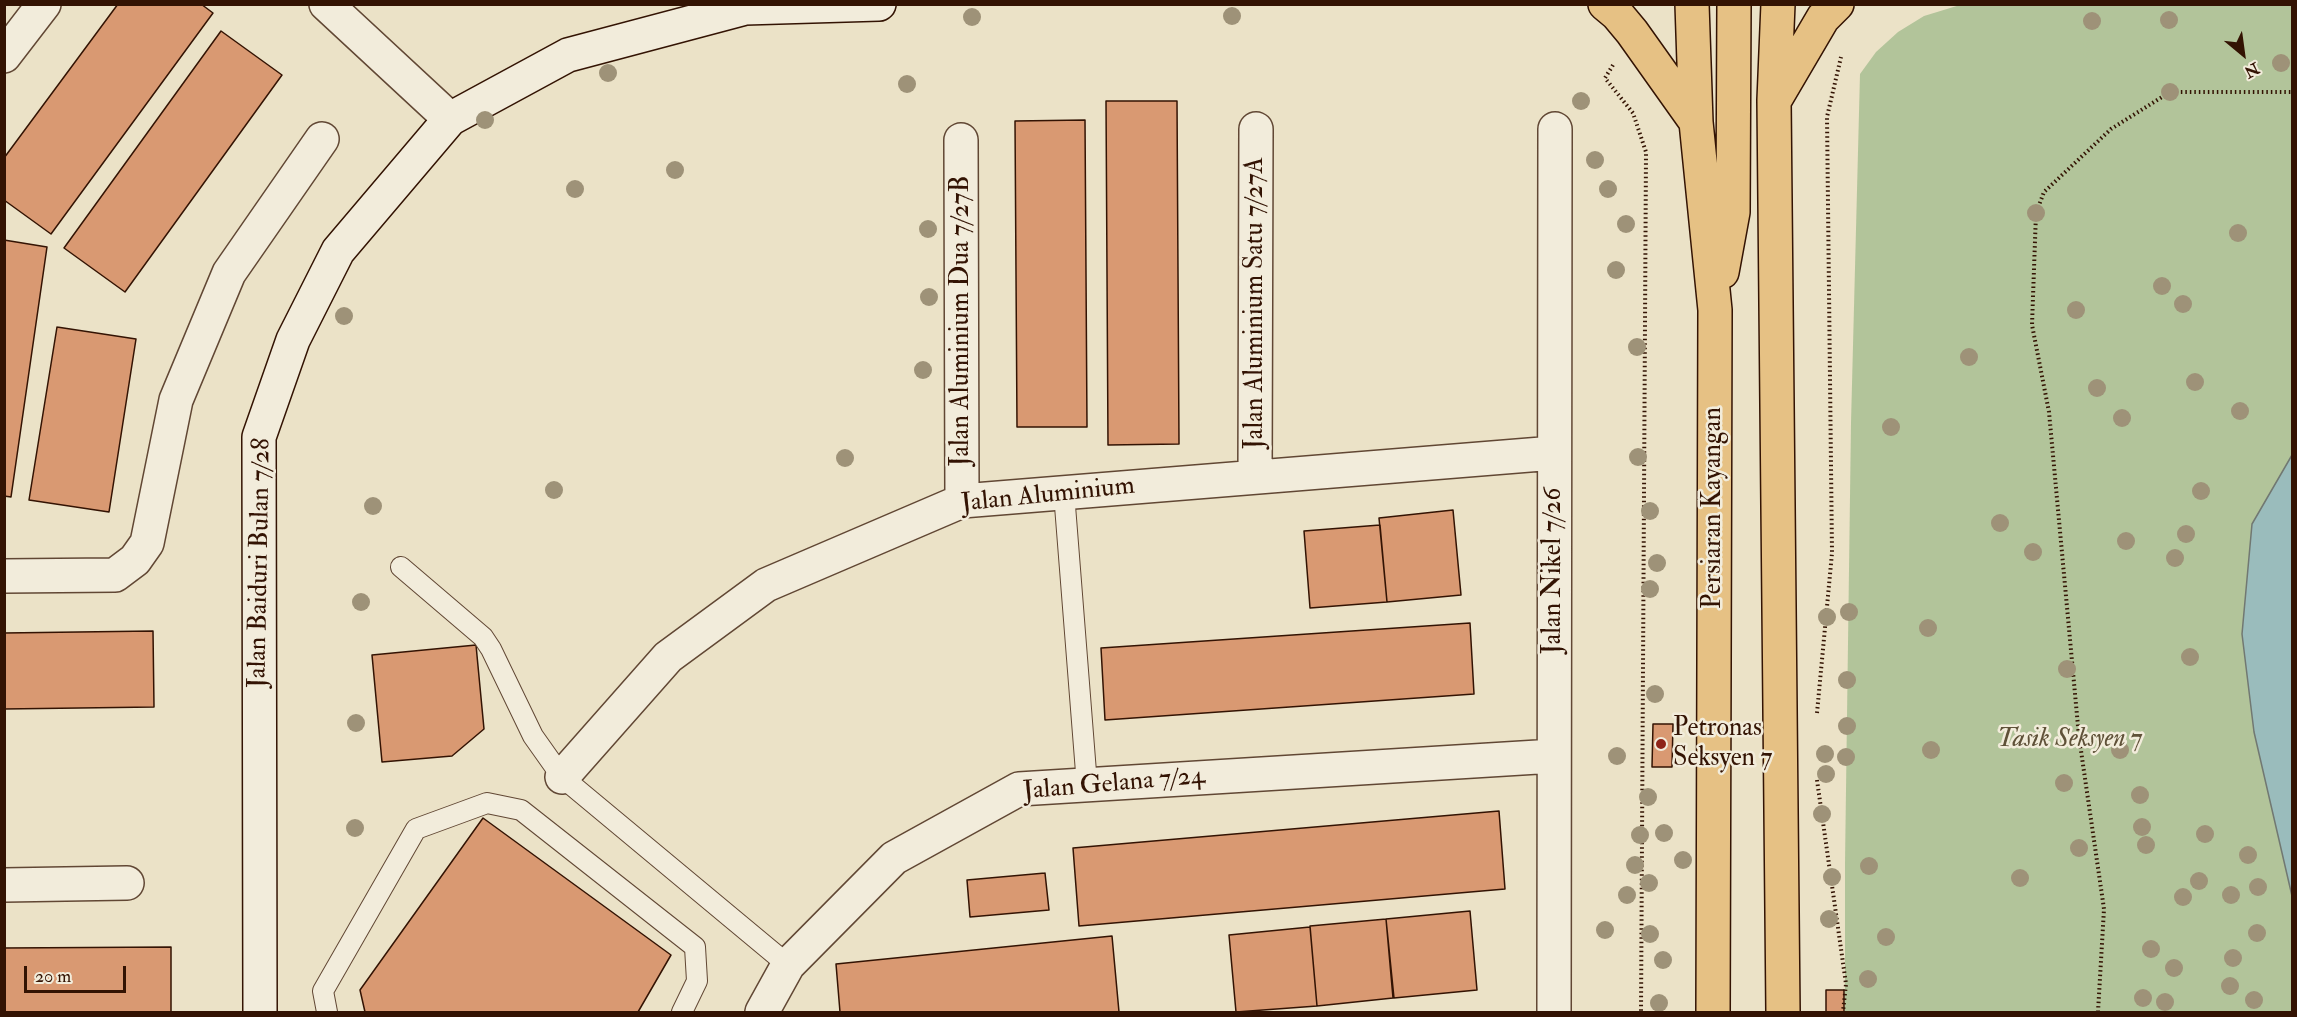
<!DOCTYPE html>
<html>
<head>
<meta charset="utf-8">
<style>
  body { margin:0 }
  #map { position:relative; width:2297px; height:1017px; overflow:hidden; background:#ebe2c7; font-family:"IM FELL Double Pica",serif }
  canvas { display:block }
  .frame { position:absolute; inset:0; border:6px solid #331303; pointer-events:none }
  .north { position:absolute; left:2213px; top:24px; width:60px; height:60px; -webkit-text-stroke:4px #f2ecdb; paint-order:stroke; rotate:151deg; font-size:16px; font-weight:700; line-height:24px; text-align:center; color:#331303 }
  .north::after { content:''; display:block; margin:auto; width:21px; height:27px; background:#331303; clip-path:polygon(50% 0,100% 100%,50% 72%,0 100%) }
  .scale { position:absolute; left:24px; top:966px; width:102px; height:27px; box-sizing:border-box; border:3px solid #331303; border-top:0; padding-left:8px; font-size:18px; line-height:21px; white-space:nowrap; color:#331303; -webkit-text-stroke:4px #f2ecdb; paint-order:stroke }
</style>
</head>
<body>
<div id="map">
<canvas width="2297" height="1017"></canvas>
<div class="frame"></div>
<div class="north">N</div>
<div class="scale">20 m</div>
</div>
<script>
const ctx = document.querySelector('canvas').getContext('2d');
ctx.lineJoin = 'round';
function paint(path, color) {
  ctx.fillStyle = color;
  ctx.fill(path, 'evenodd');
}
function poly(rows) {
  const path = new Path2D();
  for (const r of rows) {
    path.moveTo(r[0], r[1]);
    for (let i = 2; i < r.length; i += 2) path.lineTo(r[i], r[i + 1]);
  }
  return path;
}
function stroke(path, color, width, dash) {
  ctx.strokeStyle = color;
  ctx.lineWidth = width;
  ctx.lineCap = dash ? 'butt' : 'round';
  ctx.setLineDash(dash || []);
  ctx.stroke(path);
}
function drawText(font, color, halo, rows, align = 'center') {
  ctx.font = font + ' "IM FELL Double Pica",serif';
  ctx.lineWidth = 5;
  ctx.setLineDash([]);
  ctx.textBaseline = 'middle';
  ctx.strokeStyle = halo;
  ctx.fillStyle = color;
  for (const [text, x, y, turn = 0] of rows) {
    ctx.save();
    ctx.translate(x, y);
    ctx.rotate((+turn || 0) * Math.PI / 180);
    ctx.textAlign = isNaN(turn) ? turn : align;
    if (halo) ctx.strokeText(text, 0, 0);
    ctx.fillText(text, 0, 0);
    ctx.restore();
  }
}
paint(poly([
  [1960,5,2292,5,2292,1012,1845,1012,1845,863,1851,423,1860,74,1876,52,1898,32,1924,16]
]), '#b2c49a');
const water = poly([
  [2292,455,2292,896,2254,732,2242,634,2252,524,2292,455]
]);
paint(water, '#9abcbc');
stroke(water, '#717872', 1.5);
const building = poly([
  [118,4,201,4,213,13,51,234,4,200,4,158,118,4],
  [221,31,282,75,125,292,64,248,221,31],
  [1106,101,1177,101,1179,444,1108,445,1106,101],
  [1085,120,1087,427,1017,427,1015,121,1085,120],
  [4,240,47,247,11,497,4,496,4,240],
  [57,327,136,339,109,512,29,500,57,327],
  [1453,510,1461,595,1387,602,1379,518,1453,510],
  [1380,525,1387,602,1310,608,1304,531,1380,525],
  [1470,623,1474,694,1105,720,1101,648,1470,623],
  [153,631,154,707,4,709,4,633,153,631],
  [476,645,484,729,452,756,382,762,372,655,476,645],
  [1653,724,1673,724,1672,767,1652,767,1653,724],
  [1499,811,1505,889,1079,926,1073,848,1499,811],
  [483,818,671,955,638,1012,365,1012,360,990,483,818],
  [1045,873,1049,910,970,917,967,880,1045,873],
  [1470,911,1477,990,1394,998,1386,919,1470,911],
  [1386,919,1393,998,1317,1006,1310,926,1386,919],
  [1310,927,1317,1006,1236,1012,1229,935,1310,927],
  [1112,936,1119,1012,840,1012,836,964,1112,936],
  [171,947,171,1012,4,1012,4,948,171,947],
  [1826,990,1844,990,1844,1012,1826,1012,1826,990]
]);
paint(building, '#d99972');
stroke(building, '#331303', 1.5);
const lane = poly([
  [1064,493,1087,785],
  [401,567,483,637,491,649,533,736,562,777,788,965],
  [327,1012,323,991,416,829,487,803,521,810,695,947,697,981,682,1012]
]);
const street = poly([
  [326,4,450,119],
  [4,56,44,4],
  [961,140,962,501],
  [1255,476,1256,129],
  [4,576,115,575,135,560,147,543,176,400,229,273,322,139],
  [562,777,668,657,766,585,962,501,1554,453],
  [4,885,127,883],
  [762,1012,788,965,894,858,1019,789,1554,756],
  [1554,1012,1555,129]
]);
const secondary = poly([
  [260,1012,259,437,293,340,338,251,450,119,568,55,745,8,879,4]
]);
const primary = poly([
  [1605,4,1617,14,1632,32,1696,122],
  [1692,4,1696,122,1715,310,1713,1012],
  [1778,4,1774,100,1783,1012],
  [1776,98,1823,18,1837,4],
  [1722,272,1733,212,1734,4]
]);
stroke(lane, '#614734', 22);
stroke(street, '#614734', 36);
stroke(secondary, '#331303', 36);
stroke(primary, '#331303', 36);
stroke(poly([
  [1613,65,1605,78,1633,113,1646,152,1641,1012],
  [1817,713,1832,553,1827,117,1841,57],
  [1817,780,1846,984,1843,1012],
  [2098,1012,2104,909,2079,737,2049,412,2032,325,2036,213,2044,192,2111,129,2170,92,2292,92]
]), '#331303', 4, [1.5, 3]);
stroke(lane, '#f2ecdb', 20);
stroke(street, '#f2ecdb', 33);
stroke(secondary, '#f2ecdb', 33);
stroke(primary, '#e6c184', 33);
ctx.fillStyle = '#9e9278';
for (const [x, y] of [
  [1232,16],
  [972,17],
  [2169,20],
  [2092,21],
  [2281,63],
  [608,73],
  [907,84],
  [2170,92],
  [1581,101],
  [485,120],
  [1595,160],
  [675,170],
  [575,189],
  [1608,189],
  [2036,213],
  [1626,224],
  [928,229],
  [2238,233],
  [1616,270],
  [2162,286],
  [929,297],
  [2183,304],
  [2076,310],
  [344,316],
  [1637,347],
  [1969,357],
  [923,370],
  [2195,382],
  [2097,388],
  [2240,411],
  [2122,418],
  [1891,427],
  [1638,457],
  [845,458],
  [554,490],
  [2201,491],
  [373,506],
  [1650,511],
  [2000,523],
  [2186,534],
  [2126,541],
  [2033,552],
  [2175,558],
  [1657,563],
  [1650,589],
  [361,602],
  [1849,612],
  [1827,617],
  [1928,628],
  [2190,657],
  [2067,669],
  [1847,680],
  [1655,694],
  [356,723],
  [1847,726],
  [1931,750],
  [2120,750],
  [1825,754],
  [1617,756],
  [1846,757],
  [1826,774],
  [2064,783],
  [2140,795],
  [1648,797],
  [1822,814],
  [2142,827],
  [355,828],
  [1664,833],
  [2205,834],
  [1640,835],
  [2146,845],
  [2079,848],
  [2248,855],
  [1683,860],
  [1635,865],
  [1869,866],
  [1832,877],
  [2020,878],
  [2199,881],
  [1649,883],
  [2258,887],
  [1627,895],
  [2231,895],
  [2183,897],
  [1829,919],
  [1605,930],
  [2257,933],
  [1650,934],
  [1886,937],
  [2151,949],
  [2233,958],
  [1663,960],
  [2174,968],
  [1868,979],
  [2230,986],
  [2143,998],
  [2254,1000],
  [2165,1002],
  [1659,1003]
]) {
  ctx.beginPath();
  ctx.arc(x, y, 9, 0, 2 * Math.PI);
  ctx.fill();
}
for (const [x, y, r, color] of [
  [1661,744,6,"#8f2418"]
]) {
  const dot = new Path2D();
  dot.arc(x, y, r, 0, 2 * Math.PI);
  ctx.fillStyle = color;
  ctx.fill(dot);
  stroke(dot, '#f2ecdb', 2);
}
drawText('26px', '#331303', '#f2ecdb', [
  ["Jalan Aluminium Satu 7/27A",1256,303,-90],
  ["Jalan Aluminium Dua 7/27B",962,321,-90],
  ["Jalan Aluminium",1048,496,-6],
  ["Persiaran Kayangan",1714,508,-90],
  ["Jalan Baiduri Bulan 7/28",261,563,-89],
  ["Jalan Nikel 7/26",1554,571,-90],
  ["Jalan Gelana 7/24",1114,785,-5]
]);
drawText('26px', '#331303', '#f2ecdb', [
  ["Petronas",1673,729],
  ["Seksyen 7",1673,759]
], 'left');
drawText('italic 26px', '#5f5138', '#f2ecdb', [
  ["Tasik Seksyen 7",2070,740]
]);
</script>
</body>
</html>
